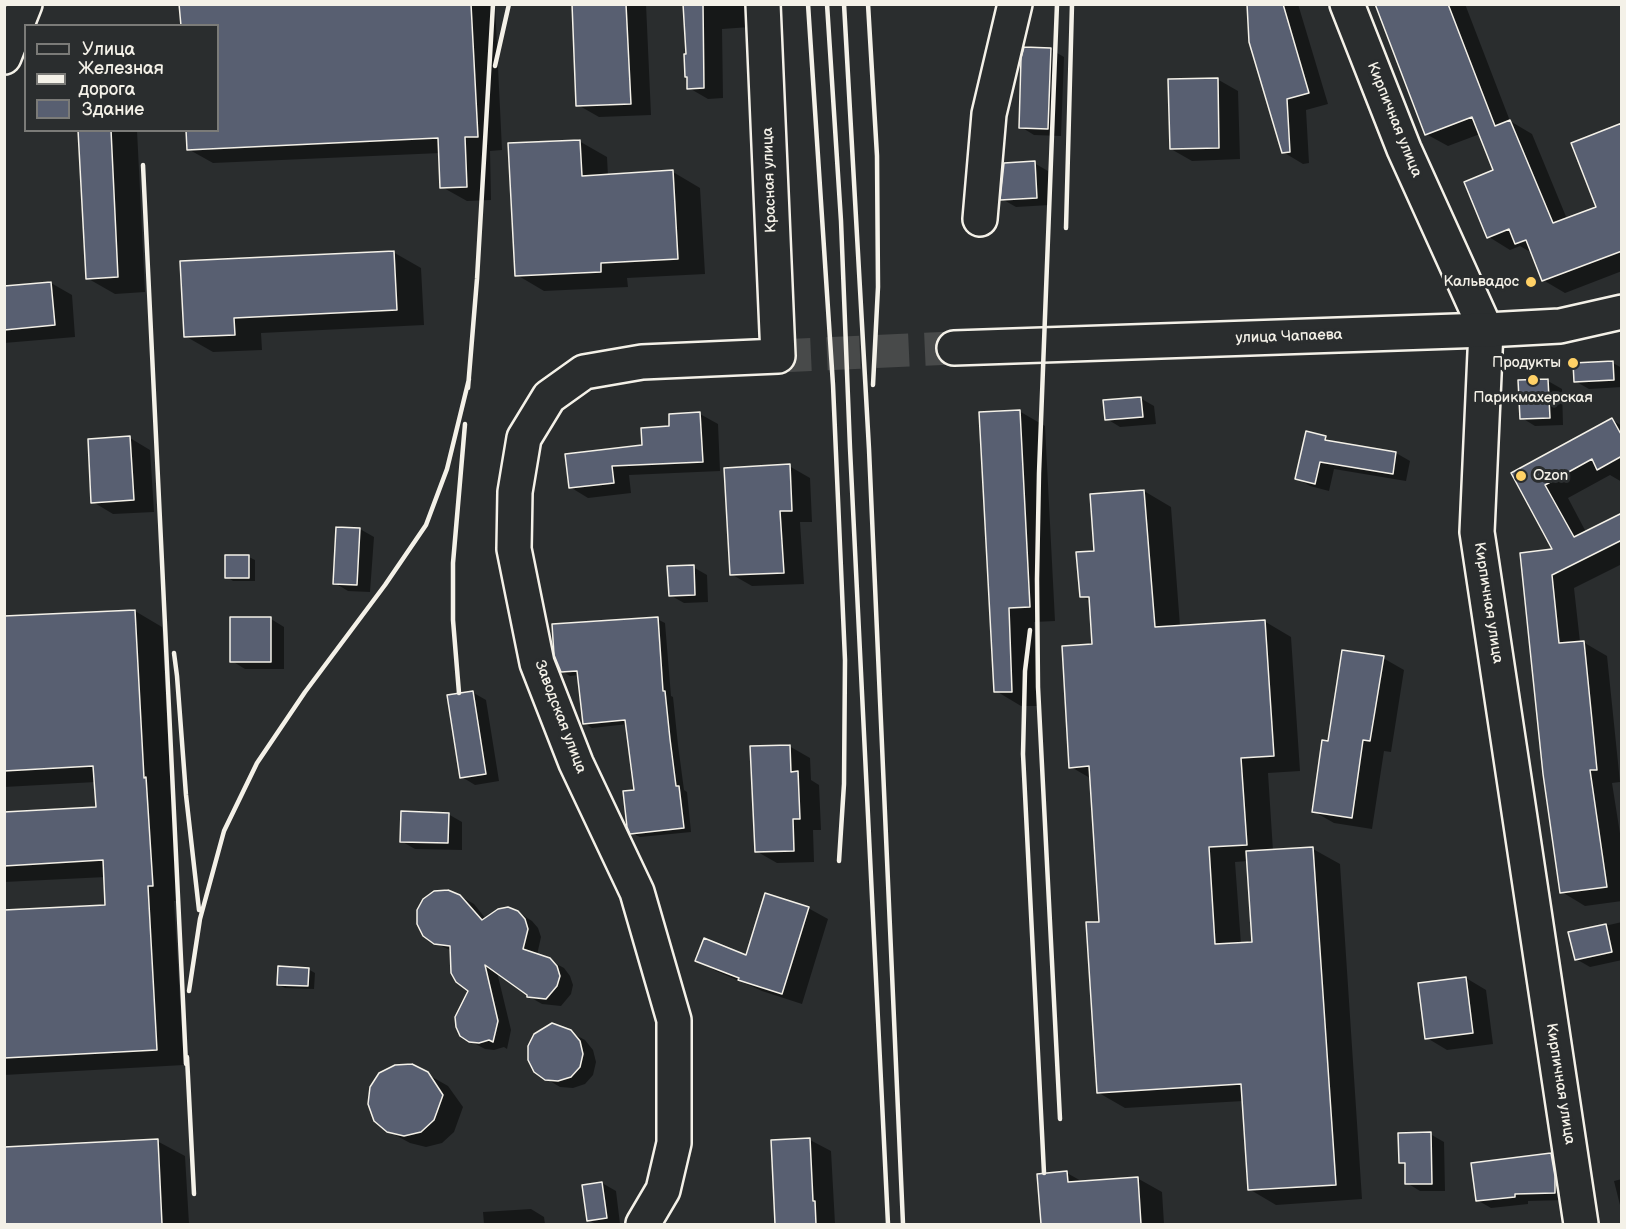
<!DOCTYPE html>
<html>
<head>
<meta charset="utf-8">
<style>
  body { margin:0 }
  #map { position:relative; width:1626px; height:1229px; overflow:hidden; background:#2a2d2e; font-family:"Balsamiq Sans",sans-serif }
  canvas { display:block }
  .frame { position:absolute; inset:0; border:6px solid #f4f1e8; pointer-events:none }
  .legend { position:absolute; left:24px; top:24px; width:195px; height:108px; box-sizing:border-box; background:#2a2d2e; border:2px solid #7b7b78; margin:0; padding:8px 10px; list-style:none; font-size:18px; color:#f4f1e8 }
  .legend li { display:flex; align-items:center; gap:12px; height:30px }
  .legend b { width:30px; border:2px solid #7b7b78 }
</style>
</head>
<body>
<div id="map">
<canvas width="1626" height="1229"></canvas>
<div class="frame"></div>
<ul class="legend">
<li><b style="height:8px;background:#2a2d2e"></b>Улица</li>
<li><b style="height:8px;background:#f4f1e8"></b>Железная дорога</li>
<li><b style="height:16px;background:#585f71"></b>Здание</li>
</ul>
</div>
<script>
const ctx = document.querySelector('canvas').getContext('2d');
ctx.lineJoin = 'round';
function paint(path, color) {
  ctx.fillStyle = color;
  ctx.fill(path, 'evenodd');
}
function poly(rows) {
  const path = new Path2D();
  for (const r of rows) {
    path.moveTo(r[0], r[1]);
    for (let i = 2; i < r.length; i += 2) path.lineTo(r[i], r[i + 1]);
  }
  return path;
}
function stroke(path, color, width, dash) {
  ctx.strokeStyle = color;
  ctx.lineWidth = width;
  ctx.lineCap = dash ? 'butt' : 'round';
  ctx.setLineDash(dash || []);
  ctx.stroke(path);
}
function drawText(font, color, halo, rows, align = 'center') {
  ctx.font = font + ' "Balsamiq Sans",sans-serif';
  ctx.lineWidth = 6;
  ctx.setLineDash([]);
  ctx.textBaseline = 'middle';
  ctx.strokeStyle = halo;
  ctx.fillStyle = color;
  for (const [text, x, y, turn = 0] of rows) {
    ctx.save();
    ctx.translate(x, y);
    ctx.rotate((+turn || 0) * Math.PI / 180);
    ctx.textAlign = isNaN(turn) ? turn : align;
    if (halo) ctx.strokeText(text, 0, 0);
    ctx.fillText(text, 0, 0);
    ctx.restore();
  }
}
paint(poly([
  [181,4,495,4,502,150,490,151,491,200,467,201,442,187,441,153,213,163,188,149,218,130,218,26],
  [574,4,646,4,651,115,599,117,578,105],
  [685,4,749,4,750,27,722,29,723,98,708,99,689,88],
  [1248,4,1298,4,1328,104,1306,110,1309,163,1303,164,1283,152],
  [1376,4,1465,4,1510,121,1532,134,1567,219,1597,207,1622,129,1622,271,1565,293,1543,280,1532,253,1520,246,1510,250,1489,237,1495,171,1480,134,1448,146,1426,134],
  [1050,49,1064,57,1061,136,1034,135,1021,127],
  [1217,79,1238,91,1240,159,1192,161,1171,149],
  [80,130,137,130,145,292,115,294,87,278],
  [579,141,607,157,608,176,673,172,700,188,705,274,627,278,628,287,544,291,517,275],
  [1034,163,1048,171,1050,205,1016,207,1002,199],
  [393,252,421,268,424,325,261,333,262,350,213,352,185,336],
  [51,283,72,295,75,337,4,343,4,287],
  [1613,363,1622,368,1622,387,1589,389,1575,381],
  [1548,381,1562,389,1563,425,1535,426,1522,418,1520,382],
  [1140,398,1154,406,1156,424,1120,427,1107,419],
  [1019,411,1045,426,1055,621,1034,622,1037,706,1021,706,996,691],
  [700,414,718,424,720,471,629,475,631,493,588,498,570,487,643,447,670,428],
  [1612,420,1622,426,1622,482,1610,475,1568,498,1586,532,1622,518,1622,564,1574,588,1580,642,1583,642,1607,656,1620,782,1612,783,1622,846,1622,901,1585,906,1562,892,1522,554,1555,551,1513,474],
  [130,438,150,450,154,512,113,514,93,502],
  [1326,438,1335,443,1396,453,1410,461,1406,481,1334,469,1329,491,1310,486,1297,478],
  [789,466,810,478,812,522,800,522,804,584,752,586,731,574],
  [1144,491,1171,507,1180,626,1264,621,1291,637,1300,771,1268,773,1273,851,1313,849,1340,864,1362,1199,1276,1205,1249,1189,1243,1101,1125,1108,1099,1093,1100,923,1090,778,1071,767,1094,645,1091,602,1081,596,1096,552],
  [1248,861,1254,943,1241,944,1235,862],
  [338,528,360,529,374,537,370,592,348,591,335,583],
  [249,557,255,560,255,581,233,581,227,577],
  [693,567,707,575,708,602,684,603,670,595],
  [135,611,162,627,171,794,173,795,179,901,174,901,184,1065,4,1075,4,911,107,906,106,877,4,882,4,813,97,808,96,782,4,787,4,618],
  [271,619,284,627,284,669,245,669,232,661],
  [657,619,665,623,671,696,673,697,678,745,684,790,687,792,691,832,640,837,631,833,636,791,628,724,592,728,584,723,579,675,570,676,562,671],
  [1383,658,1404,670,1391,752,1384,751,1372,829,1334,823,1313,811,1330,743],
  [472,692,486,700,499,781,475,785,462,777],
  [789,746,810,758,811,780,819,785,821,830,813,830,814,862,777,863,756,851],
  [448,814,462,822,462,850,415,849,401,841],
  [460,896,474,904,486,919,518,912,532,921,538,928,541,937,537,955,549,960,564,968,570,976,573,985,571,994,561,1006,542,1004,528,996,497,972,511,1030,507,1049,504,1047,494,1050,485,1049,470,1041,470,990,452,951,435,943],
  [808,908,828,919,802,1004,762,991,751,986,716,971,697,960,747,957],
  [1622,922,1622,960,1590,967,1576,959,1570,934],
  [308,969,315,973,314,989,285,988,279,985],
  [1466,978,1486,990,1493,1044,1447,1050,1427,1038],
  [570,1032,585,1040,593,1050,596,1062,593,1075,585,1084,573,1088,560,1087,545,1078],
  [427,1074,448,1086,463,1107,454,1132,442,1143,426,1147,410,1143,388,1131],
  [1430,1134,1444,1142,1445,1191,1420,1191,1407,1183,1406,1165,1400,1162],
  [810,1140,831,1151,835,1224,777,1224,773,1141],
  [157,1141,185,1156,189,1224,4,1224,4,1149],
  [1551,1155,1565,1162,1568,1200,1528,1201,1528,1204,1491,1208,1477,1200],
  [1067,1173,1083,1182,1137,1178,1162,1192,1164,1224,1042,1224,1038,1175],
  [1622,1179,1622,1213,1614,1181],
  [602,1183,616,1191,620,1224,596,1224,589,1220],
  [531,1209,544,1217,545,1224,484,1224,483,1212]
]), '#0007');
const building = poly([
  [179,4,471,4,478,137,465,137,467,187,440,188,438,138,187,150,186,130,218,130,218,26,181,26,179,4],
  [572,4,626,4,631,104,576,106,572,4],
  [683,4,703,4,704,88,687,89,687,77,685,77,684,54,686,54,683,4],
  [1247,4,1283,4,1309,93,1287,99,1290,152,1282,153,1249,42,1247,4],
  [1375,4,1448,4,1495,126,1510,120,1553,223,1596,207,1571,143,1622,123,1622,251,1542,281,1526,240,1515,244,1509,229,1487,238,1464,182,1493,170,1472,117,1425,135,1375,4],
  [1024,47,1051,48,1048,129,1019,128,1021,58,1024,47],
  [1218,78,1219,148,1170,149,1168,79,1218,78],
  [78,130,111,130,118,277,86,279,78,130],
  [580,140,582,176,673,170,678,259,601,263,601,272,515,276,508,143,580,140],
  [1035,161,1037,198,1000,200,1004,163,1035,161],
  [394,251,397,310,234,318,235,335,184,337,180,261,394,251],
  [51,282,55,325,4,330,4,286,51,282],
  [1613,361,1614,380,1574,382,1573,363,1613,361],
  [1548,379,1550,418,1520,419,1518,380,1548,379],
  [1141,397,1143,417,1105,420,1103,400,1141,397],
  [1020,410,1030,607,1009,608,1012,692,994,692,979,412,1020,410],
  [700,412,703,462,612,466,614,483,569,488,565,454,642,445,641,428,669,426,669,414,700,412],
  [1612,418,1622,436,1622,456,1597,470,1592,459,1545,485,1574,537,1622,513,1622,540,1552,575,1559,643,1584,641,1597,770,1590,770,1607,887,1560,893,1543,774,1520,553,1552,549,1511,473,1612,418],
  [1306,431,1326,436,1325,440,1396,452,1393,474,1320,462,1315,484,1295,479,1306,431],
  [130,436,134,500,91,503,88,439,130,436],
  [790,464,792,511,780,511,784,573,730,575,724,468,790,464],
  [1144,490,1155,627,1265,620,1274,756,1241,758,1247,845,1209,847,1215,944,1252,942,1246,851,1313,847,1336,1185,1248,1190,1241,1084,1097,1093,1086,922,1099,922,1089,766,1069,768,1062,646,1092,644,1089,597,1080,597,1076,552,1094,551,1090,494,1144,490],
  [336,527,360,528,357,585,333,584,336,527],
  [225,555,249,555,249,578,225,578,225,555],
  [694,565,695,595,669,596,667,566,694,565],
  [135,610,144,778,146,777,153,886,148,886,157,1050,4,1058,4,910,105,905,103,860,4,866,4,812,96,807,93,766,4,771,4,616,135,610],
  [230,617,271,617,271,662,230,662,230,617],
  [658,617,663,691,665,691,670,739,676,786,679,786,684,828,630,834,627,827,623,791,634,790,625,720,583,724,577,671,561,672,554,655,552,624,658,617],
  [1342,650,1384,656,1370,741,1363,740,1352,818,1312,812,1322,740,1328,741,1342,650],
  [473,691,486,774,460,778,447,695,473,691],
  [790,745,791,772,798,771,800,819,793,819,794,851,755,852,750,746,790,745],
  [401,811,449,813,448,843,400,842,401,811],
  [448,890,460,895,482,920,498,909,508,907,518,911,525,919,528,929,523,949,550,958,557,966,560,976,557,986,546,999,527,997,527,995,485,965,498,1021,493,1042,489,1040,479,1043,469,1042,460,1036,456,1027,455,1017,468,991,456,982,451,973,450,946,434,944,423,936,417,924,417,910,423,899,434,891,448,890],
  [765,893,809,907,782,994,738,980,739,978,695,961,704,938,746,955,765,893],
  [1606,924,1612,952,1575,960,1568,932,1606,924],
  [278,966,309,968,308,986,277,985,278,966],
  [1466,977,1473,1033,1425,1039,1418,983,1466,977],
  [552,1023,571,1030,580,1041,583,1054,580,1067,571,1077,558,1081,545,1080,534,1072,528,1060,528,1046,534,1034,552,1023],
  [412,1064,428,1072,443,1095,434,1120,421,1132,404,1136,387,1132,374,1121,368,1104,370,1087,379,1073,395,1065,412,1064],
  [1431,1132,1432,1184,1405,1184,1405,1163,1399,1163,1398,1133,1431,1132],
  [810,1138,813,1201,815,1201,816,1224,775,1224,771,1140,810,1138],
  [158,1139,162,1224,4,1224,4,1147,158,1139],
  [1551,1153,1555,1176,1555,1193,1515,1194,1515,1197,1476,1201,1471,1163,1551,1153],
  [1067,1171,1068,1182,1138,1177,1141,1224,1041,1224,1037,1174,1067,1171],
  [602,1182,607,1218,587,1221,582,1185,602,1182]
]);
paint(building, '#585f71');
stroke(building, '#f4f1e8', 1.5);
stroke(poly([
  [778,356,954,348]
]), '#484a4a', 33, [33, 16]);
const minor = poly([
  [1347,4,1404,149,1486,330,1477,532,1581,1224],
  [980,219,989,114,1015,4]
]);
const major = poly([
  [4,57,25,4],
  [954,348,1486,330,1560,326,1622,312],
  [643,1224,663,1190,674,1143,674,1020,637,892,576,763,537,663,514,549,515,492,524,438,549,397,584,372,642,362,778,356,763,4]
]);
stroke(minor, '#f4f1e8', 38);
stroke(major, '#f4f1e8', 38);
stroke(minor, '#2a2d2e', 33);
stroke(major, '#2a2d2e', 33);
stroke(poly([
  [808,4,833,385,845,660,844,784,839,861],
  [827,4,841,221,850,448,888,1224],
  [844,4,869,449,903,1224],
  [868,4,877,156,878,287,873,385],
  [1057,4,1039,473,1037,579,1038,687,1060,1119],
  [495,66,509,4],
  [143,165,186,1064],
  [1066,228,1072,4],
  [468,388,477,279,493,4],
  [1030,630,1025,671,1023,754,1044,1173],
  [174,653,177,676,186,795,199,910],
  [459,693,453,620,453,563,465,424],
  [189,991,200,919,224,831,257,763,305,692,385,585,426,525,447,469,469,379],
  [187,1057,194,1194]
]), '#f4f1e8', 4.5);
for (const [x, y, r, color] of [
  [1531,282,6,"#ffd166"],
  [1573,363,6,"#ffd166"],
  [1533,380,6,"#ffd166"],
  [1521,476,6,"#ffd166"]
]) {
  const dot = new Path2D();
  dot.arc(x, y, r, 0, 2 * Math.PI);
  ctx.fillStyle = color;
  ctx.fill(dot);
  stroke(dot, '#2a2d2e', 2);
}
drawText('15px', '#f4f1e8', '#2a2d2e', [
  ["Кирпичная улица",1394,120,68],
  ["Красная улица",770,180,-92],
  ["улица Чапаева",1289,337,-2],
  ["Кирпичная улица",1488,603,81],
  ["Заводская улица",560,717,69],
  ["Кирпичная улица",1560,1084,81]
]);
drawText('15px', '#f4f1e8', '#2a2d2e', [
  ["Кальвадос",1519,282],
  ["Продукты",1561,363],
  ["Парикмахерская",1533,398,"center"],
  ["Ozon",1533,476,"left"]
], 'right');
</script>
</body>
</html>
